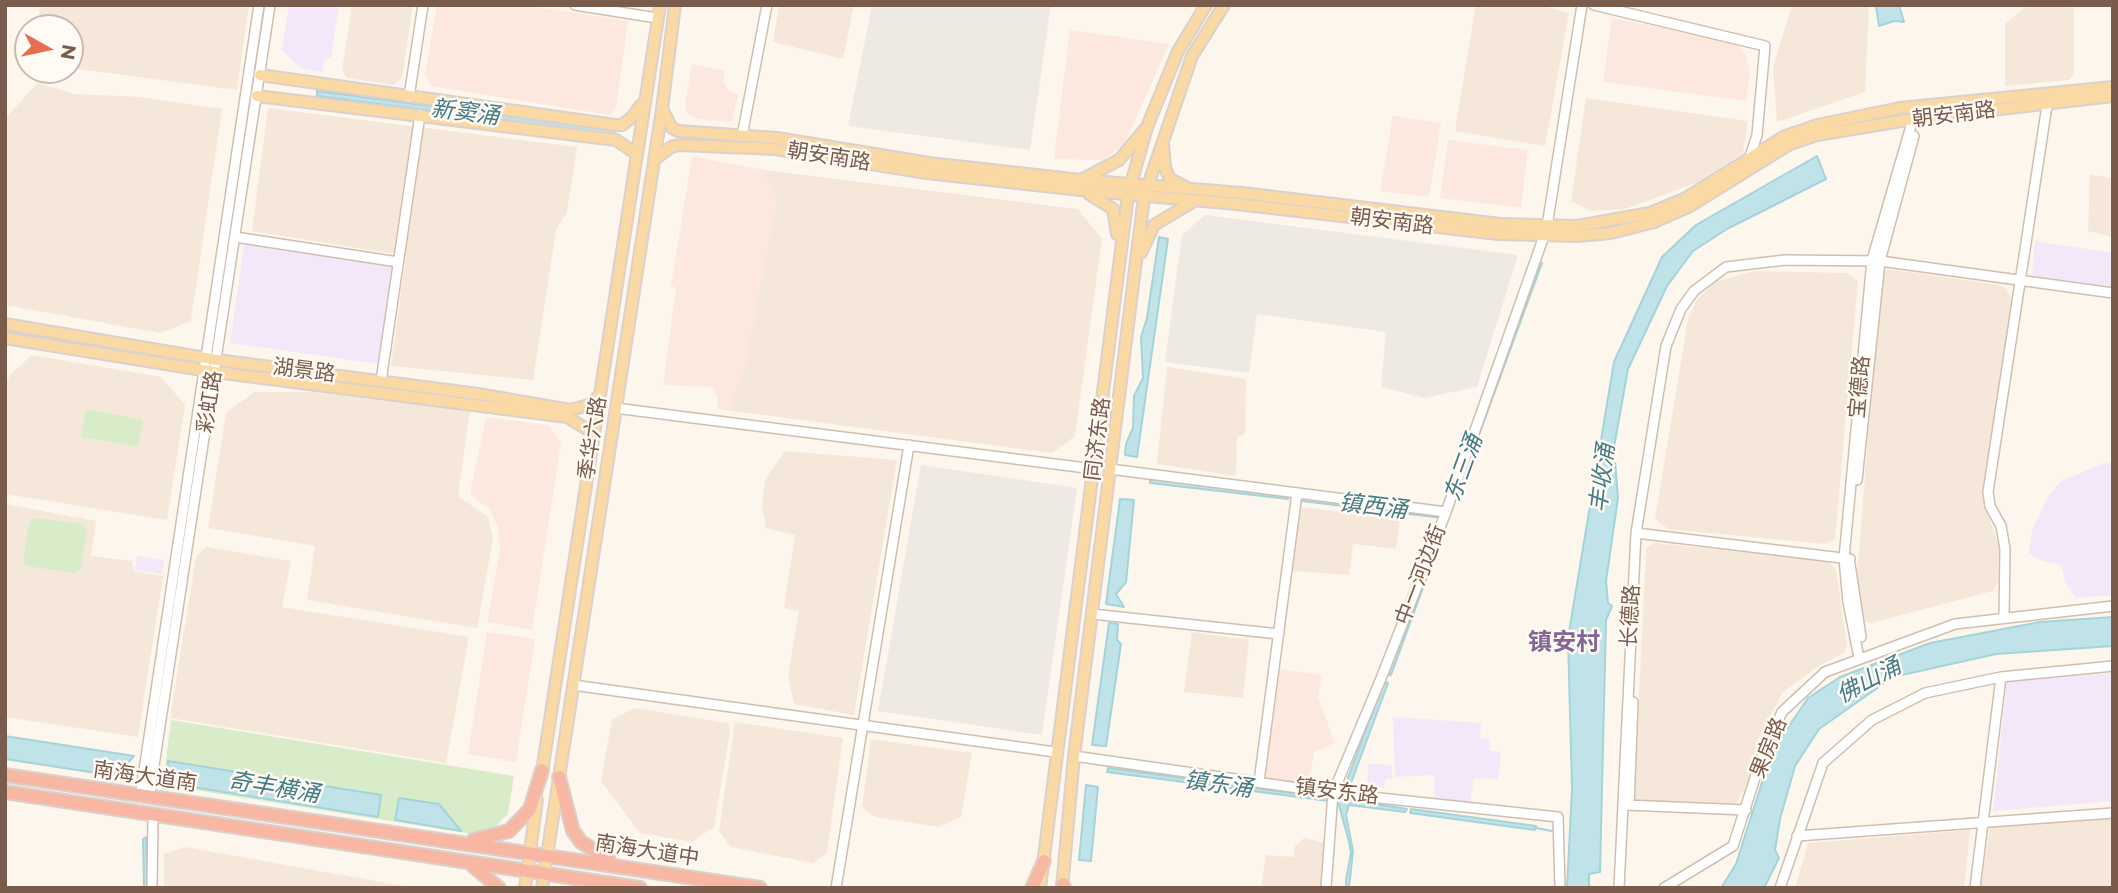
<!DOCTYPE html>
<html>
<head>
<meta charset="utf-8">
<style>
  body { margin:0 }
  #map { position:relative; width:2118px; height:893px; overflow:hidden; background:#fdf6ec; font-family:Montserrat,sans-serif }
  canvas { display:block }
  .frame { position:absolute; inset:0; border:7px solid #7a5c4d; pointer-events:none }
  .north { position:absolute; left:14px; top:14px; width:70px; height:70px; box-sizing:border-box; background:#fffaf3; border:2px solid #cabbb1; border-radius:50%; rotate:99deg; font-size:19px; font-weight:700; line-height:28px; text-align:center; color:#7a5c4d }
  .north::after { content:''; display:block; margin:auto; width:24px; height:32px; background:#e76f51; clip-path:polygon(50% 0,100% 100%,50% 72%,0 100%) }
</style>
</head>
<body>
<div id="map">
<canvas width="2118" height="893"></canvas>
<div class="frame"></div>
<div class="north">N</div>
</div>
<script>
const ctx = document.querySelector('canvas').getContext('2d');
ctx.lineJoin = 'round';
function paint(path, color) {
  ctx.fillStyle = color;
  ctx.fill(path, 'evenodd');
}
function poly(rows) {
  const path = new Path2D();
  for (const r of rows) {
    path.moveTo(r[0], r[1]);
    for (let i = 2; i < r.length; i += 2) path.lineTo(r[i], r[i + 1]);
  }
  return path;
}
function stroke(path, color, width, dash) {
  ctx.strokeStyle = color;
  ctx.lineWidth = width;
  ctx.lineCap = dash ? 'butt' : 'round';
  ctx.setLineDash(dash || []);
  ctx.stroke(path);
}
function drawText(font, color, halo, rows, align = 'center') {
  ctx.font = font + ' Montserrat,"Noto Sans SC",sans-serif';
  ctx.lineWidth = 5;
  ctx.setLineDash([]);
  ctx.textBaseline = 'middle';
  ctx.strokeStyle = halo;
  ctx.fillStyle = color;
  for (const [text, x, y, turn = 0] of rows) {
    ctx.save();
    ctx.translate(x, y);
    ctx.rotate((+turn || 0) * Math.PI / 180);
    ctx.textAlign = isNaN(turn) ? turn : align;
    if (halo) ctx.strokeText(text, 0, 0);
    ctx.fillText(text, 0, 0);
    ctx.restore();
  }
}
paint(poly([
  [40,5,249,5,237,90,70,68,70,28,38,28],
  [352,5,413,5,402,78,393,85,347,78,342,70],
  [779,5,854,5,843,59,773,42],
  [1476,5,1540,5,1569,13,1545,146,1455,131],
  [1792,5,1869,5,1865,92,1777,122,1773,68],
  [2023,5,2074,5,2074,74,2069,80,2005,86,2005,24,2023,9],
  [37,83,75,94,141,97,222,109,191,321,160,333,5,305,5,119],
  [1586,98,1748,121,1743,153,1698,182,1625,209,1591,211,1571,201],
  [268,108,577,147,567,212,556,230,533,380,391,366,406,256,252,231],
  [764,170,1078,209,1102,239,1075,436,1052,453,718,409,717,395,711,387,744,190],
  [2090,174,2113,179,2113,237,2088,231],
  [1888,269,1999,285,2007,289,2012,301,1984,492,1986,509,1999,547,1998,582,1993,591,1871,623,1864,621,1861,613,1857,576,1880,287,1883,274],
  [1755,271,1847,273,1858,281,1835,539,1825,544,1668,529,1655,519,1688,319,1697,300,1716,281],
  [32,355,161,377,185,405,167,520,5,494,5,384,11,374],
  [1167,367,1246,379,1245,434,1237,437,1236,476,1157,464],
  [254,392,313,392,470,411,458,496,488,517,493,539,477,628,307,600,315,546,208,528,226,413],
  [785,451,897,460,854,715,794,704,788,677,799,611,784,608,795,535,766,528,762,507,765,480],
  [5,504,96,521,91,556,132,561,134,571,163,576,138,737,5,717],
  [1301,507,1400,519,1396,549,1353,544,1349,575,1292,571],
  [1654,543,1828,561,1836,570,1847,646,1844,653,1820,665,1782,693,1758,740,1747,786,1735,804,1719,807,1634,801,1646,549],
  [206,547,291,561,282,607,469,637,446,763,170,718,196,557],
  [1192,632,1249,640,1243,698,1184,692],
  [636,708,728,723,730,732,714,827,692,842,640,833,601,781,612,719],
  [735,722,843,738,827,853,813,863,731,847,719,831],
  [871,739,972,753,961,817,939,827,875,817,862,808],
  [2113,818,2113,888,1981,888,1990,827],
  [1970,830,1964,888,1795,888,1808,843],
  [1304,838,1326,843,1320,888,1261,888,1266,855,1293,857,1295,846],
  [185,847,415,888,164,888,164,854]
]), '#f5e8da');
paint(poly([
  [437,5,521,5,628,21,616,108,609,115,432,86,425,75],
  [1612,18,1736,42,1745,54,1750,74,1746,101,1603,82],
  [1070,30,1169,44,1125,143,1104,160,1054,159],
  [692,64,725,71,723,80,728,91,738,95,732,122,697,119,687,114,685,103],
  [1393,116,1441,123,1429,197,1380,191],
  [1448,140,1528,150,1521,208,1440,198],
  [692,156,764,170,777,202,745,367,729,410,718,409,717,395,711,387,663,385,676,288,671,286],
  [486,417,549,425,561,443,532,630,487,622,500,550,498,527,490,510,470,494],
  [487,632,535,639,516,762,468,754],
  [1280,669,1322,675,1318,697,1335,743,1314,752,1309,786,1265,778]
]), '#fde8e0');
paint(poly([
  [872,5,1051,5,1030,150,848,126],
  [1205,215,1518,255,1477,387,1424,398,1381,387,1386,332,1257,314,1249,373,1165,362,1182,235],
  [921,465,1077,488,1042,735,878,711]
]), '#efe9e4');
paint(poly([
  [289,5,339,5,331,57,324,62,322,72,300,68,282,50],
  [2035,241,2113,253,2113,288,2037,278,2032,273],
  [244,245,393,266,379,364,230,343],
  [2105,463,2113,464,2113,595,2076,598,2066,584,2061,565,2040,560,2029,553,2032,530,2049,495,2061,481],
  [137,556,164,560,162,574,135,570],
  [2113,673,2113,801,1993,811,2007,681],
  [1393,717,1481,723,1480,738,1489,739,1490,750,1501,752,1498,779,1474,778,1470,804,1435,800,1434,775,1395,777],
  [1368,764,1392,765,1392,779,1385,779,1384,788,1367,788]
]), '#f3e8fa');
paint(poly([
  [86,409,143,420,138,447,81,437],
  [35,518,83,524,87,531,81,568,73,573,27,566,23,562,29,522],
  [171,720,514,776,508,814,496,826,473,834,163,785]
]), '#d8ecc9');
const water = poly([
  [1899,5,1904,22,1894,21,1879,26,1876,6,1899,5],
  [317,91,614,130,614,135,317,96,317,91],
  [1817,156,1826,179,1727,229,1693,251,1667,286,1628,369,1614,447,1618,498,1606,581,1608,603,1612,606,1606,620,1600,872,1589,874,1589,886,1594,888,1567,888,1572,789,1568,638,1614,362,1662,257,1696,225,1817,156],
  [1159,237,1168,239,1137,457,1125,455,1126,444,1133,428,1134,396,1143,378,1141,337,1147,318,1159,237],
  [1538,261,1542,263,1391,675,1387,674,1538,261],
  [1150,478,1289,494,1288,499,1150,483,1150,478],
  [1303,496,1444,514,1442,518,1302,501,1303,496],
  [1120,499,1134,500,1126,582,1116,594,1124,607,1106,604,1120,499],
  [2113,617,2113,646,1996,654,1893,677,1819,729,1795,766,1780,819,1775,850,1779,858,1764,888,1721,888,1736,864,1772,751,1808,698,1840,677,1930,643,2040,622,2113,617],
  [1109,623,1118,624,1117,640,1121,644,1106,746,1092,745,1109,623],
  [1384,682,1388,683,1348,791,1343,791,1384,682],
  [5,736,134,756,116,776,5,759,5,736],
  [168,761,381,795,378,817,174,784,168,777,168,761],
  [1108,768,1329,798,1329,801,1107,772,1108,768],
  [1086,785,1098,787,1091,861,1079,860,1086,785],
  [399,798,439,804,461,831,395,820,399,798],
  [1340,798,1407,809,1405,812,1349,805,1346,815,1353,851,1349,888,1346,888,1346,880,1351,853,1349,842,1339,805,1333,801,1340,798],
  [1411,809,1536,826,1535,830,1410,813,1411,809],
  [146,837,148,888,144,888,143,839,146,837]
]);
paint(water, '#bfe3e8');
stroke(water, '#a5d3da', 2);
stroke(poly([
  [1536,828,1552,831]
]), '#a5d3da', 2);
const minor = poly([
  [575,5,657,18],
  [1594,5,1765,46,1757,135,1749,160],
  [409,97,423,5],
  [742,136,767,5],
  [1547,226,1582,5],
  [235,237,398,262],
  [381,381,420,115],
  [615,408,1094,469],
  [1110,469,1446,512],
  [1857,480,1880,261,1914,136],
  [1636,533,1850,559],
  [1850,564,1861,637],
  [1092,614,1279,634],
  [2004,617,2005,549,2001,526,1990,506,1988,492,2048,99],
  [1859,658,1848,602,1844,558,1872,260,1913,119],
  [573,685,1055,752],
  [1074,756,1333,793,1558,817,1560,888],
  [1259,782,1297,493],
  [140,797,259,5],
  [149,798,270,5],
  [1626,805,1746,810],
  [1629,805,1633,702],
  [1797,836,2113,813],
  [152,888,153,817],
  [836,888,909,445],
  [1326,888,1333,793,1382,676,1446,512,1544,236],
  [1619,888,1636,533,1666,346,1681,309,1694,291,1726,267,1785,260,1880,261,2113,293],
  [1664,888,1733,846,1764,750,1782,712,1825,672,1955,624,2113,606],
  [1780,888,1823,763,1872,720,1925,693,2001,677,2113,666],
  [1975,888,2001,677]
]);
const major = poly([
  [260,75,615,125,622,125,631,118,641,105],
  [257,96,616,140,635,153],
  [662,109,672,128,678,131,777,138,929,163,1081,180,1242,193,1500,224,1577,226,1650,213,1686,198,1785,136,1817,125,1900,108,2113,87],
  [1163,144,1165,168,1170,179,1186,187],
  [654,160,671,147,679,145,776,149,927,173,1080,190,1237,204,1498,234,1577,236,1611,233,1654,222,1690,206,1790,144,1817,135,1913,119,2113,96],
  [1081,180,1119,160,1145,129],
  [1089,194,1113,209,1117,234],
  [1141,253,1154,225,1194,201],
  [5,324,217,360,478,394,570,410,589,405,599,396],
  [5,338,215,372,567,417,593,433],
  [541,778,660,5],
  [525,888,537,800],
  [542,888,662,109,675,5],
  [1040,888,1128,195,1147,127,1178,51,1206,5],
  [1062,888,1074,756,1144,197,1192,56,1224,5]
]);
const highway = poly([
  [5,775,760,888],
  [559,777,573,831,581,842,609,860],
  [5,792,640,888],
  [473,840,509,831,530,809,542,770],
  [473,866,499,888],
  [1063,884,1064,888],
  [1032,888,1044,861]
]);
stroke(minor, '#d1beb0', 12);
stroke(major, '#dad1cd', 14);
stroke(highway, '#dad1cd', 16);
stroke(minor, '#fff', 9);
stroke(major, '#fbd9a5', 10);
stroke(highway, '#f7b7a3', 12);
drawText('21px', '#7a5c4d', '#fffaf3', [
  ["朝安南路",1954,115,-7],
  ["朝安南路",829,157,9],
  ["朝安南路",1392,222,7],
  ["湖景路",304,371,7],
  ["宝德路",1860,387,-85],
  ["彩虹路",210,402,-81],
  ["季华六路",593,438,-81],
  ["同济东路",1098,439,-83],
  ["中一河边街",1421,575,-69],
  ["长德路",1631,616,-87],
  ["果房路",1769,748,-68],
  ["南海大道南",145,777,8],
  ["镇安东路",1337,792,7],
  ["南海大道中",647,851,9]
]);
drawText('italic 23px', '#437c86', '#fffaf3', [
  ["新窦涌",465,113,7],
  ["东三涌",1464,468,-70],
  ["丰收涌",1603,478,-83],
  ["镇西涌",1373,507,7],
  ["佛山涌",1869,681,-28],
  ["镇东涌",1218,785,8],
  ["奇丰横涌",274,788,9]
]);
drawText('bold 24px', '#846695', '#fffaf3', [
  ["镇安村",1564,643]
]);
</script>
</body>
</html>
